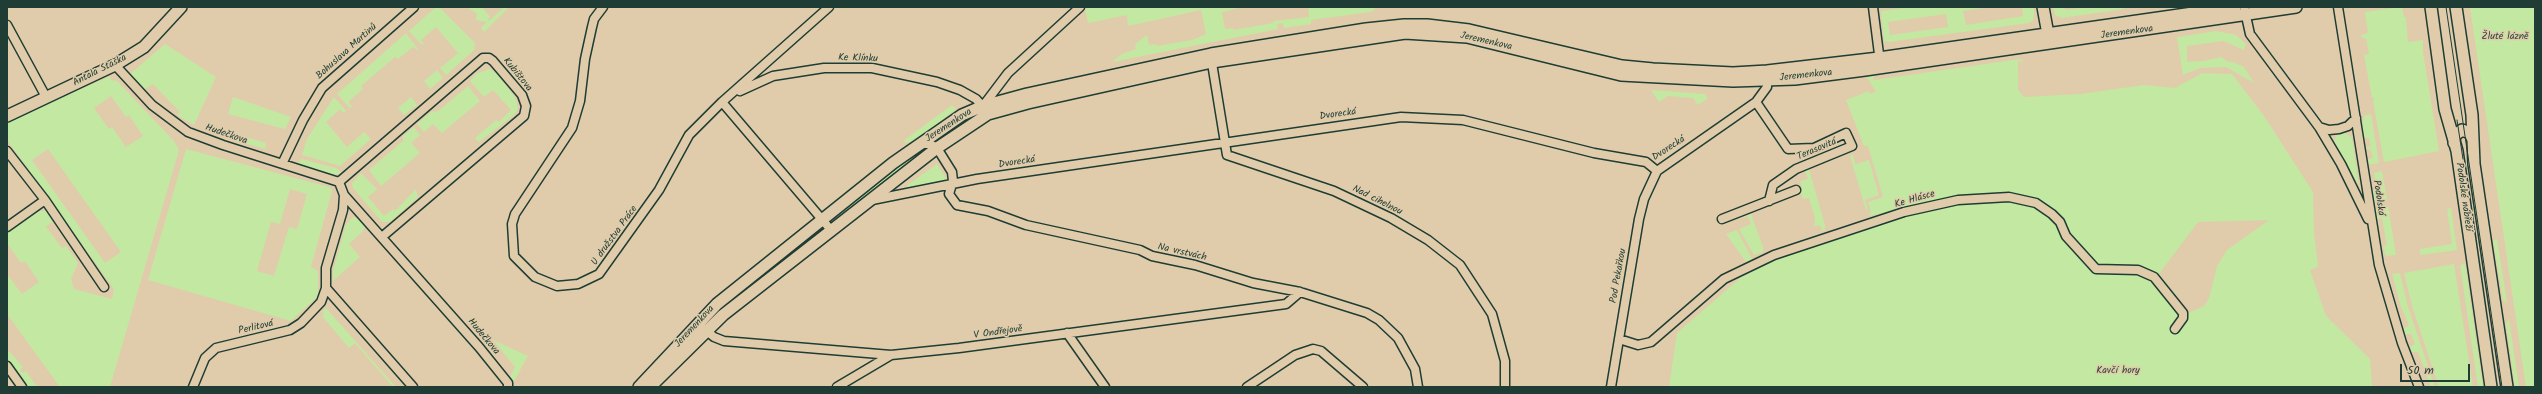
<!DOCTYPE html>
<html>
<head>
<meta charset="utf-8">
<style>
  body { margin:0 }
  #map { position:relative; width:2542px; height:394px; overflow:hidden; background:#e0ccaa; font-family:Kalam,sans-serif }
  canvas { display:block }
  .frame { position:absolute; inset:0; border:8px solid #1f3d34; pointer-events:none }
  .scale { position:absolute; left:2400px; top:364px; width:70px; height:18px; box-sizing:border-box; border:2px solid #1f3d34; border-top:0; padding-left:5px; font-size:12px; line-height:14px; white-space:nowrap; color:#1f3d34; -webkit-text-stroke:3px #e0ccaa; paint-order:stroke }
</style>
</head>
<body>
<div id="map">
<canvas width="2542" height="394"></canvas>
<div class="frame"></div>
<div class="scale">50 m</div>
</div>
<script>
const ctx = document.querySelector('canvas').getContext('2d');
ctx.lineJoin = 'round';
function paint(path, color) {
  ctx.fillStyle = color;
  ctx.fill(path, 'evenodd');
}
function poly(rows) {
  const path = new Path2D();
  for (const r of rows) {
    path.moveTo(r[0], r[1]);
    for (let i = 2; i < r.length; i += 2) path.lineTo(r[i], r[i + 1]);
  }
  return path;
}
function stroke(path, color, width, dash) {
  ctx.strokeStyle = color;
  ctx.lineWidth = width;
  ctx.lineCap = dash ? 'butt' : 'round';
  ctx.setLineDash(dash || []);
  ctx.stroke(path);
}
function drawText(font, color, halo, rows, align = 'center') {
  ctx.font = font + ' Kalam,sans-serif';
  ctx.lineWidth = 3;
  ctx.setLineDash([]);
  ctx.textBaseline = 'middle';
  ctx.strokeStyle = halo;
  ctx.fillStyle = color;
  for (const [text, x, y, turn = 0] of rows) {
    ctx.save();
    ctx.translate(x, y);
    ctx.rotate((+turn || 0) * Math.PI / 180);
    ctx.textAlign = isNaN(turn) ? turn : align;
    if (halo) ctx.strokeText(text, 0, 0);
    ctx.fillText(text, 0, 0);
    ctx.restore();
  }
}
paint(poly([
  [436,7,439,7,475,43,474,50,446,75,440,68,458,53,436,27,421,40,424,44,422,45,409,31],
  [467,7,482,7,490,17,488,19,489,21,504,7,509,7,484,32,481,28,487,22,476,20,477,14],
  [1091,7,1244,7,1222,12,1225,29,1233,28,1233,30,1273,23,1273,21,1309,17,1308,7,1375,7,1375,9,1371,12,1311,20,1311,24,1284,28,1283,23,1277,24,1278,29,1112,62,1122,54,1136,49,1135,44,1147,35,1149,45,1156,44,1157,46,1192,40,1206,34,1201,10,1128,26,1127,15,1088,23,1085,9],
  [1911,7,1992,7,1963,11,1966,25,2023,16,2022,7,2034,7,2034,15,2033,20,2029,23,1889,42,1884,41,1881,11],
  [1946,14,1948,27,1890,35,1888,22],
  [2053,7,2064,7,2065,10,2089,7,2124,7,2124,9,2062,18,2055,15],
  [2402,7,2404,17,2406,17,2408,42,2423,40,2423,52,2439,151,2384,162,2373,101,2374,98,2372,98,2364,55,2369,54,2366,38,2362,38,2361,35,2368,33,2365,12],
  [2470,7,2535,7,2535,387,2526,387],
  [2216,31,2236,35,2246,44,2244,50,2223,41,2187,46,2187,62,2204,61,2221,57,2230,63,2231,61,2244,67,2254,83,2226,67,2200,68,2183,75,2177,37],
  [406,33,418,49,417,50,413,47,398,59,395,57,361,86,363,89,348,102,352,106,350,108,337,94],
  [165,44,216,77,194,125,177,115,180,112,153,84,145,89,129,75],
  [2020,59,2022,60,2023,67,2021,61,2018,60,2018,90,2024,97,2081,94,2144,85,2175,88,2202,73,2232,74,2264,116,2313,192,2314,233,2318,267,2310,270,2326,316,2370,359,2372,387,1669,387,1677,333,1746,273,1777,258,1890,222,1887,212,1870,216,1869,213,1871,212,1868,202,1883,197,1868,146,1864,146,1846,100,1869,91,1870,94,1876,92,1867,77,1873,76,1874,80],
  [2269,220,2227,250,2217,266,2209,298,2204,306,2186,314,2176,295,2159,274,2198,222],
  [489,69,496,73,515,97,518,109,513,116,479,142,475,138,496,120,499,122,511,110,493,90,484,97,470,81,476,74],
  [437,70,443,78,430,89,424,81],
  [110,76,111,80,117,81,174,141,179,150,110,387,60,387,7,314,7,274,22,294,39,282,25,261,21,263,7,243,7,232,36,211,48,211,56,218,46,227,62,248,66,246,78,263,71,279,74,289,112,299,114,289,7,140,7,122],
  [111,96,126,117,129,115,143,136,126,147,112,127,109,129,94,108],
  [48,149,121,252,105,263,32,160],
  [468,86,480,101,442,133,433,124,424,132,417,124,431,112,438,111],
  [1651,90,1705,94,1708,98,1698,105,1693,98,1668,96,1659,102],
  [233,97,291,117,285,129,228,114],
  [334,97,346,111,344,113,340,109,326,122,347,147,364,132,371,139,340,166,302,155,307,139],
  [411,97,417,105,404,115,398,108],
  [952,105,956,109,936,125,915,140,906,143,903,141],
  [2371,114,2379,163,2367,165,2366,160,2373,158,2371,150,2365,148,2371,146,2369,138,2362,138,2361,131,2364,116],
  [414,127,420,135,411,143,420,153,381,186,369,170,403,141,403,136],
  [2344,132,2352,138,2359,186,2334,141,2337,135],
  [239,135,266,143,265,149,237,141],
  [186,149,329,187,332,191,311,267,318,271,318,296,291,321,148,280],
  [290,189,307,194,297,229,289,227,274,276,257,271,271,222,280,224],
  [917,151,920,153,924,152,924,154,837,219,835,215],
  [1853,155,1855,164,1869,160,1879,195,1865,200,1868,210,1866,210,1850,156],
  [301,159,336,168,342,173,334,175,298,164],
  [937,164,947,180,905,189,909,184],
  [1809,169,1825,225,1825,230,1822,231,1820,225,1814,226,1815,218,1809,198,1803,199,1799,188,1802,187,1800,181,1808,179,1805,170],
  [2382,171,2387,200,2372,202,2371,191,2377,190,2374,173],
  [361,173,377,189,368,197,384,216,393,209,395,211,416,189,418,197,390,222,382,222,353,188,352,183],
  [2388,206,2396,255,2386,256,2383,246,2387,245,2382,218,2375,219,2373,210],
  [2451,208,2457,250,2420,255,2420,249,2452,244,2447,209],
  [1751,214,1763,247,1763,252,1754,255,1739,229,1751,224,1748,216,1720,225],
  [353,217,367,223,362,232,349,244,360,257,333,281,333,271,346,224],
  [1737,230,1752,259,1746,262,1726,234],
  [809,237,811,241,719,311,718,310],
  [2497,239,2507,303,2503,300,2493,240],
  [2454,264,2473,387,2439,387,2412,306,2404,273],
  [2465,264,2483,387,2478,387,2460,265],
  [2400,273,2408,307,2435,387,2431,387,2418,352,2412,352,2410,347,2415,344,2411,334,2405,334,2403,329,2409,325,2401,307,2392,274],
  [326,308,396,387,393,387,355,343,349,348,322,316,324,314,322,311],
  [2509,319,2519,387,2515,387,2506,324],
  [493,340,528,356,514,381,510,377,515,367],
  [9,351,23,367,20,370,22,373,26,371,37,387,25,387,7,362,7,352]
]), '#c3e8a2');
const street = poly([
  [603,7,594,19,592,27,585,59,580,101,572,128,515,214,512,224,514,256,535,277,557,286,578,284,599,274,659,190,689,135,722,102,829,7],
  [1873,7,1880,62],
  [2244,7,2250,34,2319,127,2341,164,2368,219],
  [2338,7,2379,265,2402,343,2419,387],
  [7,25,46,97],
  [1211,57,1227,155,1334,191,1391,218,1428,240,1460,265,1492,314,1505,361,1505,387],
  [115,65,152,105,188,132,223,145,339,182,344,195,343,210,326,268,326,288,413,387],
  [740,91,773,76,824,68,872,68,937,82,960,90,976,99,986,110],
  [722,102,831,230],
  [1756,102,1788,149,1814,148,1846,133,1852,146,1796,169,1773,185,1769,201],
  [983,106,1008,73,1080,7],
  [2319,127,2329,130,2339,129,2348,126,2356,118],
  [921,144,930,144,937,148,952,172,953,181,949,194,957,205,988,211,1026,225,1140,250,1152,256,1195,265,1253,283,1300,292,1367,313,1379,320,1398,338,1415,369,1418,387],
  [7,151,45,200,104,287],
  [283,162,303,120,322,88,414,7],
  [339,182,483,58,489,58,493,61,522,95,526,106,524,116,383,236],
  [344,195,479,347,508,383,508,387],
  [872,200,977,179,1401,117,1463,120,1594,153,1646,162,1657,171],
  [1722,219,1796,190],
  [7,227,45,200],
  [703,328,714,337,724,341,891,355,959,348,1286,304,1300,292],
  [1067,333,1105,387],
  [1619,339,1638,345,1651,342,1724,279,1774,255,1904,212,1958,200,2009,197,2036,203,2052,214,2060,222,2066,236,2096,269,2138,270,2154,277,2183,313,2183,318,2175,329],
  [7,366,22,387],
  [193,387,205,358,216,348,290,330,301,323,321,302,326,288],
  [837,387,891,355],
  [1247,387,1295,355,1313,349,1321,351,1363,387],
  [1611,387,1639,219,1644,199,1657,171,1756,102,1767,87,1768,76]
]);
const secondary = poly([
  [2043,7,2049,40],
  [2431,7,2445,109,2457,151,2491,387],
  [2456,7,2472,115,2474,164,2507,387],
  [7,116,115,65,144,47,181,7],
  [2454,143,2455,135,2462,130,2470,133,2473,140],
  [639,387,717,304,893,163,962,115,983,106,1027,94,1211,54,1366,29,1404,25,1427,25,1469,30,1622,66,1653,69,1733,73,1767,71,1879,58,2235,7],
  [650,387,723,315,937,148,988,114,1028,103,1212,62,1405,33,1467,37,1621,75,1733,81,1795,79,1865,70,2296,7]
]);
stroke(street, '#1f3d34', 11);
stroke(secondary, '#1f3d34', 14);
stroke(street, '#e0ccaa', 8);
stroke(secondary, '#e0ccaa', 11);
stroke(poly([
  [2446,7,2502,387],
  [2457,120,2463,159]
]), '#1f3d34', 1);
drawText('10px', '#1f3d34', '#e0ccaa', [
  ["Jeremenkova",2127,33,-8],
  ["Jeremenkova",1486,42,13],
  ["Bohuslava Martinů",347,52,-42],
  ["Ke Klínku",858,59,2],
  ["Antala Staška",100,71,-27],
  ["Kubištova",517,75,51],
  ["Jeremenkova",1806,76,-6],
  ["Dvorecká",1338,115,-8],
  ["Jeremenkova",949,126,-33],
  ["Hudečkova",226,135,19],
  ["Dvorecká",1669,149,-33],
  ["Terasovitá",1817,150,-23],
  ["Dvorecká",1017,163,-9],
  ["Podolské nábřeží",2463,197,82],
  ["Podolská",2378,198,82],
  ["Ke Hlásce",1915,200,-16],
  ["Nad cihelnou",1377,201,27],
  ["U družstva Práce",615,236,-54],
  ["Na vrstvách",1182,253,13],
  ["Pod Pekařkou",1619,276,-80],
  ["Jeremenkova",695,327,-47],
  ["Perlitová",256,328,-13],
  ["V Ondřejově",998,333,-8],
  ["Hudečkova",483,337,50]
]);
drawText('10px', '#27463a', '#e0ccaa', [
  ["Žluté lázně",2505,37],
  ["Kavčí hory",2118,371]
]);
</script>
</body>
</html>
